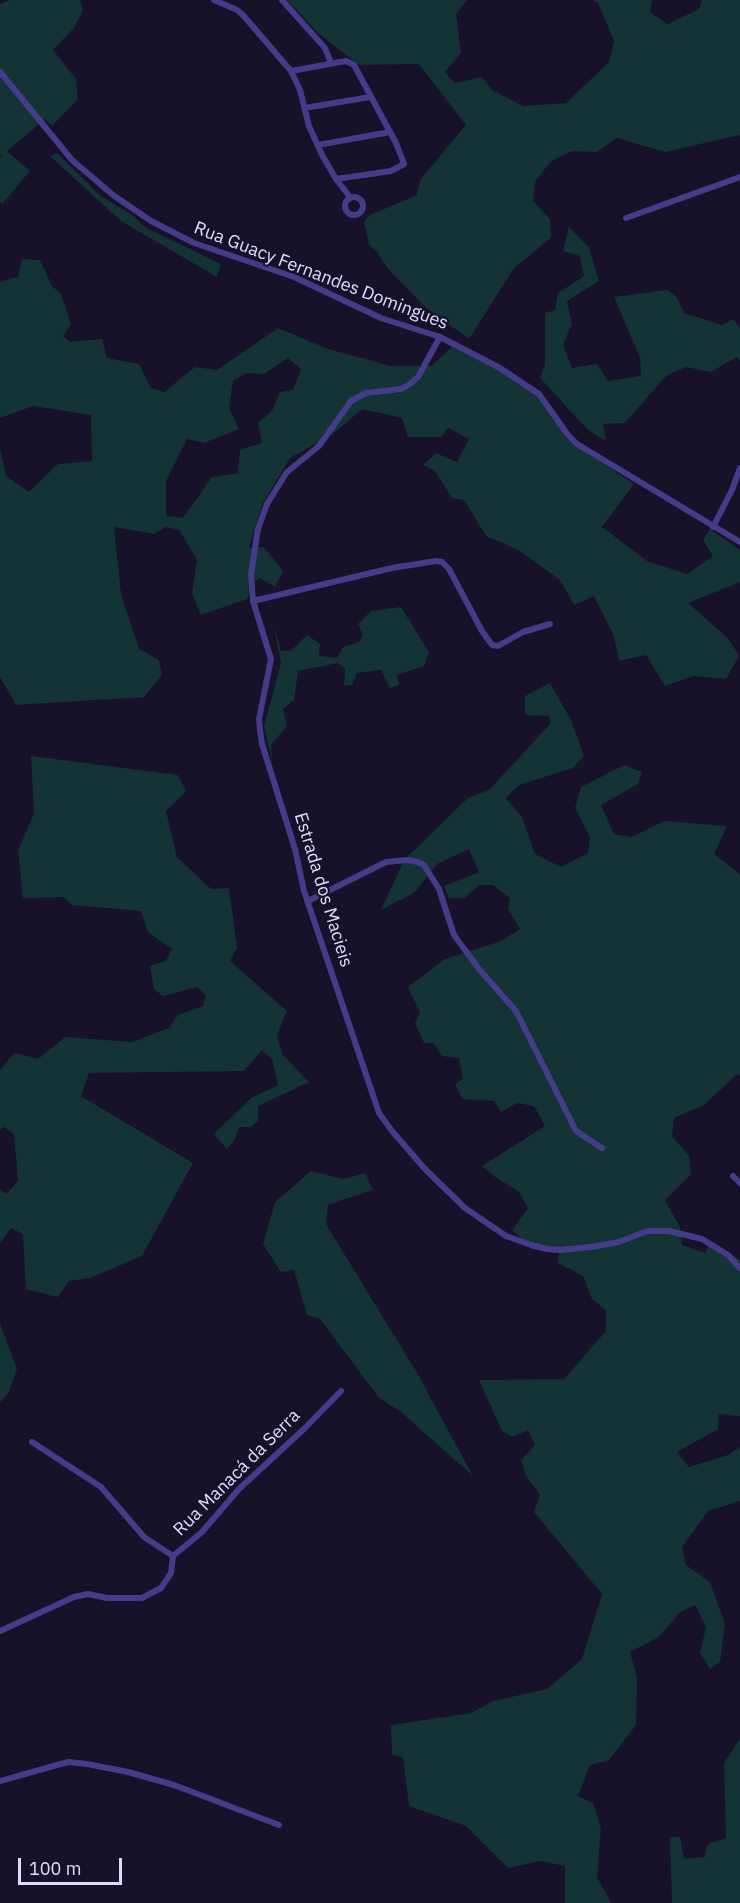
<!DOCTYPE html>
<html>
<head>
<meta charset="utf-8">
<style>
  body { margin:0 }
  #map { position:relative; width:740px; height:1903px; overflow:hidden; background:#17112a; font-family:"IBM Plex Sans",sans-serif }
  canvas { display:block }
  .scale { position:absolute; left:18px; top:1858px; width:104px; height:27px; box-sizing:border-box; border:3px solid #e1daff; border-top:0; padding-left:8px; font-size:18px; line-height:21px; white-space:nowrap; color:#e1daff; -webkit-text-stroke:4px #17112a; paint-order:stroke }
</style>
</head>
<body>
<div id="map">
<canvas width="740" height="1903"></canvas>
<div class="scale">100 m</div>
</div>
<script>
const ctx = document.querySelector('canvas').getContext('2d');
ctx.lineJoin = 'round';
function paint(path, color) {
  ctx.fillStyle = color;
  ctx.fill(path, 'evenodd');
}
function poly(rows) {
  const path = new Path2D();
  for (const r of rows) {
    if (r.length === 3) {
      path.moveTo(r[0] + r[2], r[1]);
      path.arc(r[0], r[1], r[2], 0, 2 * Math.PI);
      continue;
    }
    path.moveTo(r[0], r[1]);
    for (let i = 2; i < r.length; i += 2) path.lineTo(r[i], r[i + 1]);
  }
  return path;
}
function stroke(path, color, width, dash) {
  ctx.strokeStyle = color;
  ctx.lineWidth = width;
  ctx.lineCap = dash ? 'butt' : 'round';
  ctx.setLineDash(dash || []);
  ctx.stroke(path);
}
function drawText(font, color, halo, rows, align = 'center') {
  ctx.font = font + ' "IBM Plex Sans",sans-serif';
  ctx.lineWidth = 4.5;
  ctx.setLineDash([]);
  ctx.textBaseline = 'middle';
  ctx.strokeStyle = halo;
  ctx.fillStyle = color;
  for (const [text, x, y, turn = 0] of rows) {
    ctx.save();
    ctx.translate(x, y);
    ctx.rotate((+turn || 0) * Math.PI / 180);
    ctx.textAlign = isNaN(turn) ? turn : align;
    if (halo) ctx.strokeText(text, 0, 0);
    ctx.fillText(text, 0, 0);
    ctx.restore();
  }
}
paint(poly([
  [10,0,80,0,83,10,74,28,53,50,76,79,78,99,52,126,45,119,7,151,30,171,2,204,0,202,0,158,3,155,0,156,0,4],
  [287,0,467,0,456,14,461,53,445,72,455,83,482,77,492,90,523,106,566,103,609,62,614,41,598,3,593,0,652,0,650,12,668,24,699,9,702,0,740,0,740,135,665,152,617,138,597,152,572,151,551,161,535,182,533,201,550,219,551,238,514,268,469,339,425,307,388,269,377,252,369,245,364,222,370,215,417,195,420,180,466,125,419,64,359,65,318,33],
  [57,153,101,196,132,215,146,228,221,264,217,277,121,221,50,156],
  [569,227,589,248,599,281,567,301,572,324,563,344,572,368,597,364,608,381,641,376,640,358,614,297,667,290,676,296,684,313,722,325,733,319,740,328,740,361,737,357,711,372,686,367,666,376,625,423,603,424,606,439,604,440,588,430,540,378,545,365,545,313,555,310,558,293,584,276,580,256,563,251],
  [22,259,40,260,52,286,61,294,71,324,63,336,70,342,102,339,107,358,139,364,151,388,164,392,195,367,217,370,278,328,328,349,391,366,431,366,452,347,492,366,540,396,567,439,634,484,602,527,647,561,687,574,713,556,703,540,710,529,740,550,740,582,688,603,728,638,739,656,726,679,693,676,665,686,646,655,619,661,614,636,594,596,574,605,560,580,517,549,486,536,464,500,452,498,435,471,423,465,436,453,457,462,469,439,448,428,441,437,408,437,402,418,362,409,333,434,290,458,262,505,249,548,264,547,283,571,275,587,260,578,252,583,247,599,201,615,192,594,197,559,179,530,166,527,154,534,114,527,121,594,139,649,159,660,162,675,144,697,16,705,0,677,0,447,6,476,29,492,58,464,92,461,91,415,33,406,0,418,0,282,18,277],
  [288,358,301,369,293,390,280,392,272,411,258,423,262,443,240,450,238,473,212,477,183,518,166,516,166,481,187,439,204,443,239,429,229,408,233,381,246,373,264,374],
  [401,607,429,652,424,666,397,675,399,685,390,688,381,670,357,673,352,685,344,686,345,669,338,663,298,671,294,700,283,709,287,726,271,745,272,762,264,726,281,663,273,622,281,651,291,651,307,635,320,644,319,656,337,658,343,647,359,642,363,634,358,624,371,611],
  [550,683,571,720,584,756,573,768,519,785,506,798,522,817,535,854,561,867,588,853,590,837,575,808,581,787,624,765,642,772,638,784,601,805,614,834,632,837,664,821,727,826,714,854,740,874,740,1074,735,1076,704,1105,674,1118,672,1136,689,1156,691,1174,665,1200,680,1227,682,1245,705,1253,711,1241,740,1260,740,1416,719,1414,718,1429,677,1452,689,1467,728,1455,740,1447,740,1501,708,1511,682,1547,686,1565,710,1582,725,1624,720,1662,710,1669,700,1653,706,1627,695,1605,680,1612,659,1637,630,1652,637,1677,636,1725,609,1760,590,1765,578,1796,593,1803,601,1828,597,1877,611,1903,565,1903,565,1866,541,1861,508,1868,466,1826,409,1806,403,1757,392,1755,391,1725,471,1713,493,1701,547,1689,582,1659,602,1594,534,1512,540,1495,526,1476,521,1460,535,1445,528,1430,513,1437,502,1431,479,1380,564,1379,606,1331,606,1310,592,1299,583,1276,558,1263,559,1252,526,1243,512,1230,528,1208,519,1192,495,1177,482,1166,545,1126,534,1106,517,1103,501,1112,494,1101,463,1099,455,1084,463,1079,459,1058,442,1056,433,1043,424,1043,415,1023,420,1013,408,987,445,959,501,941,520,929,508,909,510,898,493,885,479,885,465,898,449,898,444,886,479,872,469,849,437,864,414,893,381,910,404,860,468,798,489,790,551,723,549,716,525,715,525,696],
  [31,756,178,775,186,791,166,811,177,857,211,889,229,888,237,948,230,961,287,1011,277,1035,282,1054,309,1082,258,1106,258,1121,251,1127,239,1127,235,1139,227,1149,214,1134,251,1098,278,1085,272,1059,262,1050,244,1071,89,1073,81,1096,193,1163,142,1256,90,1278,69,1281,58,1297,26,1289,23,1234,11,1228,0,1243,0,1190,6,1194,18,1181,14,1134,4,1127,0,1129,0,1070,14,1053,38,1059,65,1037,132,1042,169,1028,178,1015,203,1006,206,995,197,987,163,996,154,989,150,966,166,961,172,949,148,932,141,911,72,905,64,897,23,898,18,850,34,813],
  [311,1171,343,1179,365,1173,373,1190,328,1205,326,1224,417,1373,473,1476,400,1411,379,1398,320,1319,307,1315,294,1270,281,1272,263,1244,275,1202],
  [0,1323,17,1369,8,1394,0,1402],
  [740,1739,740,1903,672,1903,670,1837,680,1837,684,1859,704,1857,708,1844,726,1838,724,1763]
]), '#133334');
stroke(poly([
  [214,0,237,10,243,15,291,71,300,90,309,126,322,155,336,179,350,197],
  [282,0,325,48,331,63],
  [291,71,346,61,354,65,396,143,403,161,404,164,391,171,336,179],
  [0,72,72,160,113,195,151,221,194,243,294,277,381,318,440,337,500,368,539,394,568,435,577,444,740,542],
  [305,108,370,97],
  [318,145,390,132],
  [354,206,9],
  [626,218,740,177],
  [440,337,418,377,410,384,401,389,366,393,351,401,319,446,287,472,267,504,258,529,251,574,253,601,271,659,259,719,260,730,262,744,295,849,304,891,379,1113,392,1131,425,1169,465,1208,506,1236,531,1245,547,1249,560,1250,591,1247,619,1242,647,1231,669,1231,702,1239,728,1255,740,1268],
  [713,527,732,490,740,468],
  [253,601,392,568,436,561,442,562,449,569,482,631,492,645,498,646,523,632,550,624],
  [308,901,386,862,407,860,418,862,424,865,439,889,454,935,479,969,516,1011,576,1131,602,1148],
  [733,1176,740,1183],
  [32,1442,101,1487,144,1537,173,1556],
  [0,1631,74,1597,88,1594,107,1598,142,1598,161,1588,171,1573,173,1556,202,1532,239,1489,305,1428,341,1391],
  [0,1781,57,1765,69,1762,87,1764,128,1772,174,1785,279,1825]
]), '#443b89', 6);
drawText('18px', '#e1daff', '#17112a', [
  ["Rua Guacy Fernandes Domingues",321,276,21],
  ["Estrada dos Macieis",323,890,73],
  ["Rua Manacá da Serra",237,1473,-45]
]);
</script>
</body>
</html>
